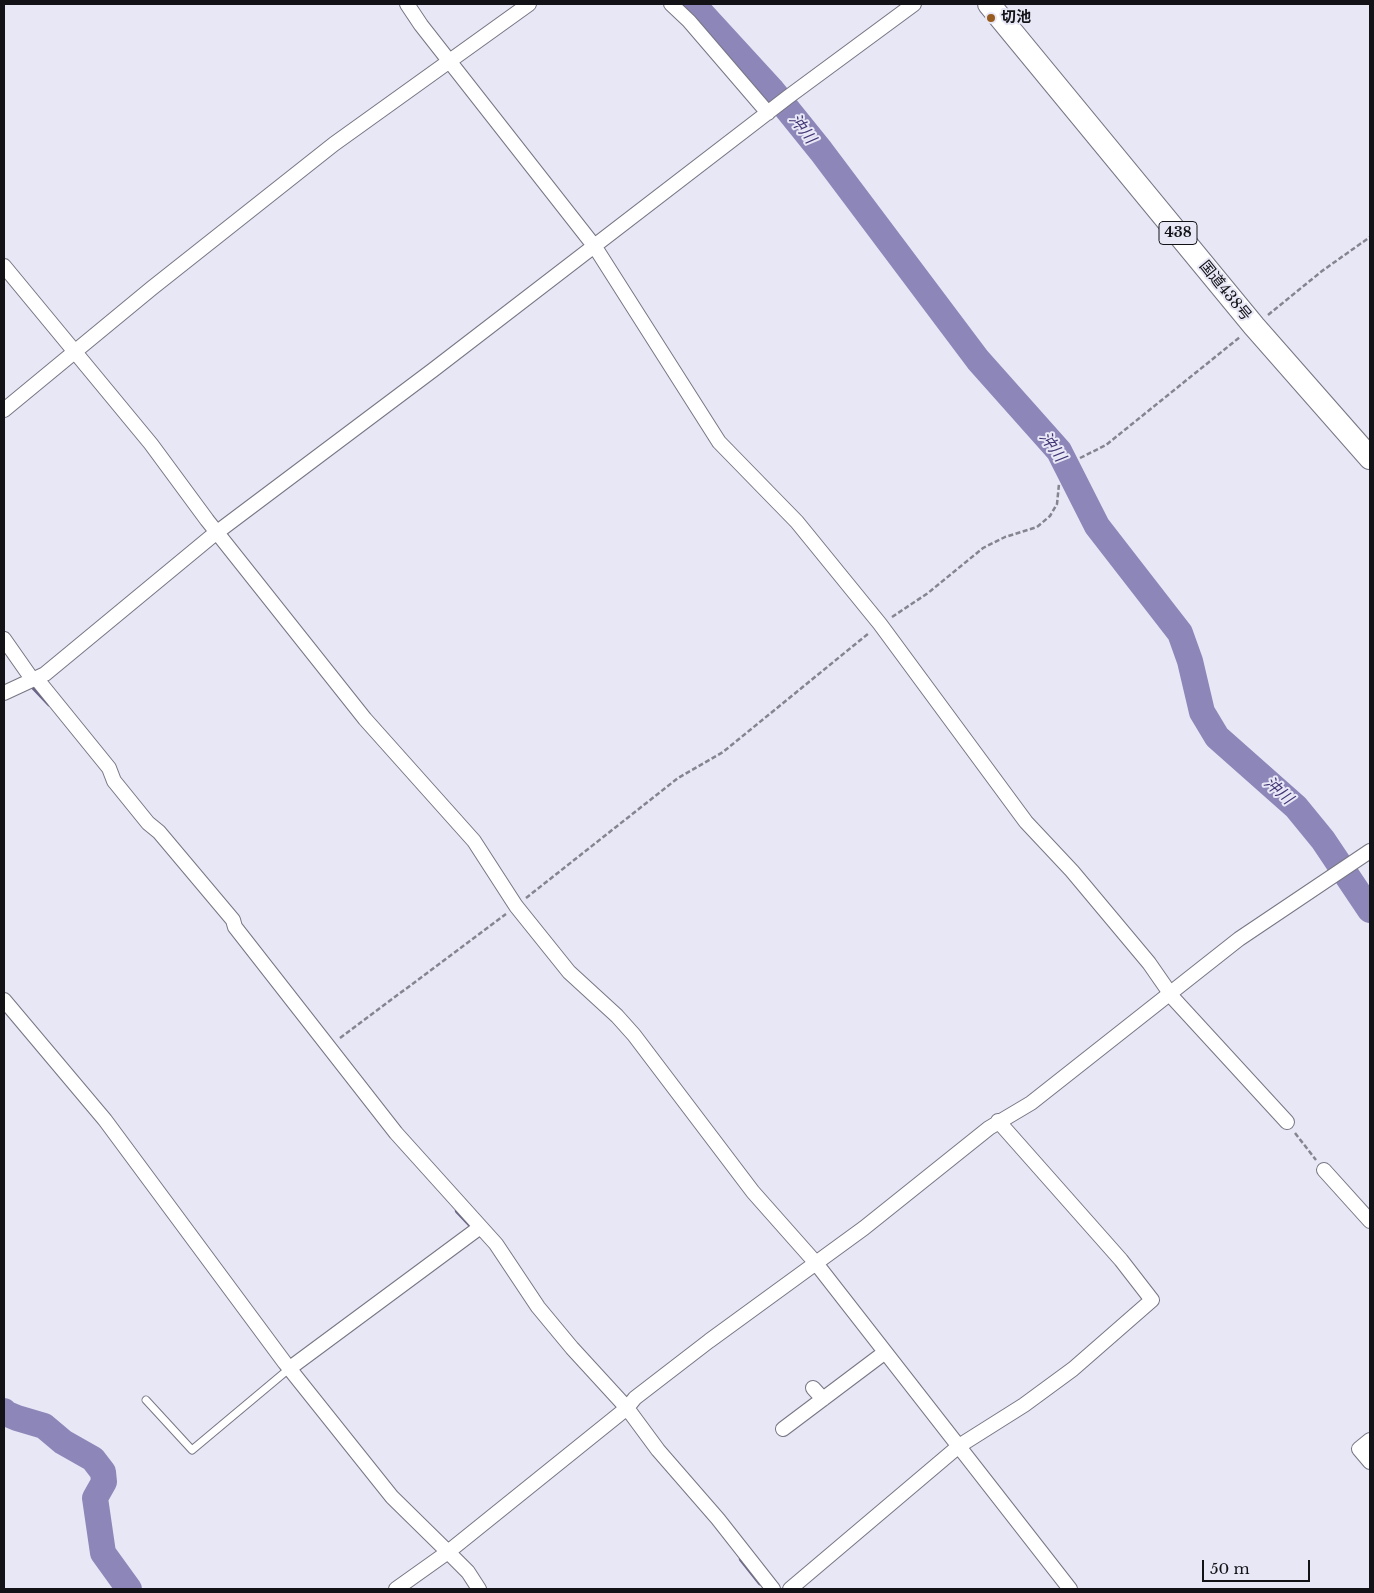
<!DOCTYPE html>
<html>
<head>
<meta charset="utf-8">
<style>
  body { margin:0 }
  #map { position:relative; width:1374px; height:1593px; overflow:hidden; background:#e8e7f6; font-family:"Libre Baskerville",serif }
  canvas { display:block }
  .frame { position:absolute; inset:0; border:5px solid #121217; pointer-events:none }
  .scale { position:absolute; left:1202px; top:1560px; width:108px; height:22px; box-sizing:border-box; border:2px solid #121217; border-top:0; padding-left:6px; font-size:15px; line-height:18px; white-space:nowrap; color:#121217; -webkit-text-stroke:4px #e8e7f6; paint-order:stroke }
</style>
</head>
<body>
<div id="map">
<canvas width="1374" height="1593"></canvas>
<div class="frame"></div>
<div class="scale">50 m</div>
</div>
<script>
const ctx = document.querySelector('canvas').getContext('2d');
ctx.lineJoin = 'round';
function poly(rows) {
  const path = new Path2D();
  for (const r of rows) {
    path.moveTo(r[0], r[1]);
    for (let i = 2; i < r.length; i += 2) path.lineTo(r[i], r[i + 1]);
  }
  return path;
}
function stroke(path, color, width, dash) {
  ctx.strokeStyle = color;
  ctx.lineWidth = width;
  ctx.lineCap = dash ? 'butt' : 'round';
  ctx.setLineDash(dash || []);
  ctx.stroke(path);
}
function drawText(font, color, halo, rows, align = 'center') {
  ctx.font = font + ' "Libre Baskerville","Noto Sans JP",serif';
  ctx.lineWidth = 4;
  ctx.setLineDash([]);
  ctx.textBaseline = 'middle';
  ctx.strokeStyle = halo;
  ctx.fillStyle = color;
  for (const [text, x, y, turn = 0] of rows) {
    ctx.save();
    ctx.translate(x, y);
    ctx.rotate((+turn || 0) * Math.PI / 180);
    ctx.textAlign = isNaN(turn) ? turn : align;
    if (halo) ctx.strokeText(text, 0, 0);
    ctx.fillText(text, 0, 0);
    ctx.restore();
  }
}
stroke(poly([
  [31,685,49,704],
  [457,1211,474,1229],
  [741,1559,760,1583]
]), '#686388', 4.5);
stroke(poly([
  [693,4,771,89,821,151,978,360,1059,451,1097,526,1180,633,1190,661,1202,712,1217,737,1296,807,1323,840,1370,910],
  [4,1411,5,1413,17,1418,44,1426,63,1442,93,1459,103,1472,104,1482,95,1498,103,1553,129,1589]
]), '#8d86b8', 26);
const service = poly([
  [146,1400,192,1450,290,1368]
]);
const minor = poly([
  [407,4,421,25,595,247,719,442,797,522,880,624,1026,822,1072,871,1149,963,1174,999,1287,1122],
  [671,4,689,21,768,113],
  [4,266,151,444,207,520,365,719,474,841,516,906,569,972,617,1016,634,1035,753,1192,815,1262,1070,1589],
  [4,410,152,288,334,144,529,4],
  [4,639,32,679],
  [36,678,109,768,114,781,148,823,159,832,233,920,235,927,396,1133,496,1244,538,1307,572,1348,627,1408,635,1398,709,1341,864,1228,989,1128,1031,1103,1239,939,1370,851],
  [4,693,45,674,212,536,433,370,788,97,914,4],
  [4,1000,105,1120,285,1363,392,1497,448,1552,468,1572,479,1589],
  [1324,1170,1370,1221],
  [290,1368,479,1228],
  [813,1388,823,1399],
  [783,1429,884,1353],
  [1370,1440,1359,1449,1370,1462],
  [396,1589,448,1552,627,1408,658,1450,718,1519,773,1589],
  [790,1589,959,1446,1024,1405,1073,1369,1152,1300,1121,1260,998,1121]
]);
const trunk = poly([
  [989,4,1254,326,1370,458]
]);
stroke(service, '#777684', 9);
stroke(minor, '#777684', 16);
stroke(trunk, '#777684', 24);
stroke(poly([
  [1268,315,1322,271,1370,237],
  [1080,458,1106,445,1240,337],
  [892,617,928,593,983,548,1005,537,1037,527,1050,516,1057,504,1059,484],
  [526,898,678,778,723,752,869,633],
  [340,1038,506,914],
  [1295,1133,1316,1160]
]), '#85848f', 2.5, [5, 2.5]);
stroke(service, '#fff', 7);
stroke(minor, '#fff', 14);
stroke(trunk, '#fff', 22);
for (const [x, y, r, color] of [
  [991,18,5,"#985c1e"]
]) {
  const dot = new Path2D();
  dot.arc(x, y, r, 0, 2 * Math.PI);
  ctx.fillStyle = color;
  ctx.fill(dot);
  stroke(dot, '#e8e7f6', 2);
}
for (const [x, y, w] of [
  [1178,233,38]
]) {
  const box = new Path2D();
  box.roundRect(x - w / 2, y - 11.5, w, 23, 4);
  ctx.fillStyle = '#e8e7f6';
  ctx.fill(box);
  stroke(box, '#121217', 1);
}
drawText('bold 14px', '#121217', null, [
  ["438",1178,233]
]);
drawText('bold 15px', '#121217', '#e8e7f6', [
  ["切池",1001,18]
], 'left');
drawText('15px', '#121217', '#e8e7f6', [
  ["国道438号",1225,291,51]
]);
drawText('italic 16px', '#433575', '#e8e7f6', [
  ["沖川",802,129,53],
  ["沖川",1052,447,54],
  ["沖川",1278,791,42]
]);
</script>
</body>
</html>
